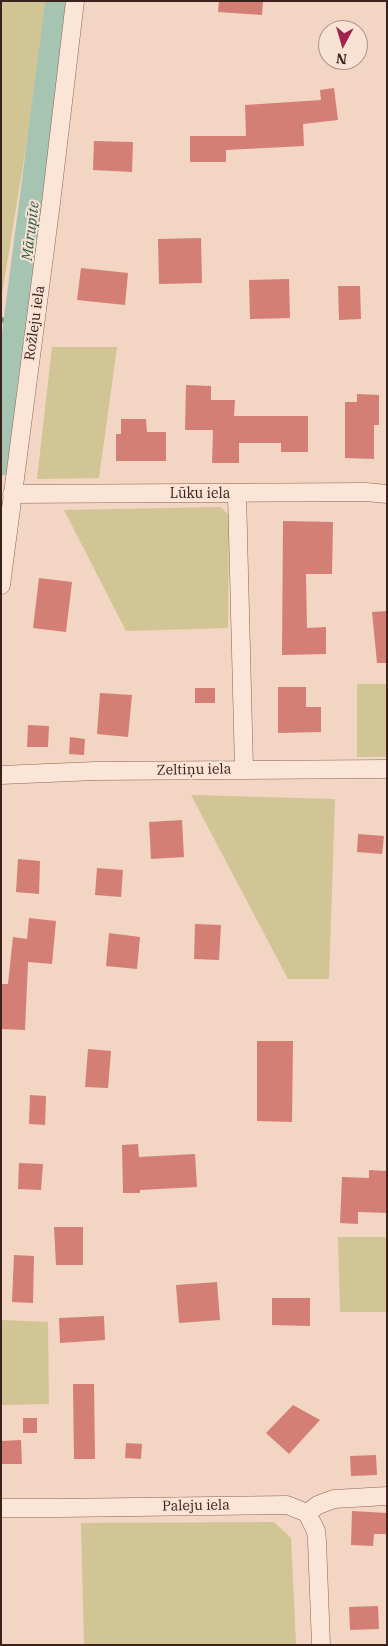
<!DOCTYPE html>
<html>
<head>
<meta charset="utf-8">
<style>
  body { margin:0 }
  #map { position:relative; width:388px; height:1646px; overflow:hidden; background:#f2d5c2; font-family:"IBM Plex Serif",serif }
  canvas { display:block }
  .frame { position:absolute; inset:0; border:2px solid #3c221d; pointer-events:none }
  .north { position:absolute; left:318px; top:20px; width:50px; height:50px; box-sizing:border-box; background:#f8e2d3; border:1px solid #ad958a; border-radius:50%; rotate:186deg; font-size:14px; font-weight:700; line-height:20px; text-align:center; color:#3c221d }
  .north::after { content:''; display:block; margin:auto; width:18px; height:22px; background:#a1234b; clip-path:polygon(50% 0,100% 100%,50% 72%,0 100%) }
</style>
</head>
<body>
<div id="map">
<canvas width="388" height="1646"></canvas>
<div class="frame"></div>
<div class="north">N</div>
</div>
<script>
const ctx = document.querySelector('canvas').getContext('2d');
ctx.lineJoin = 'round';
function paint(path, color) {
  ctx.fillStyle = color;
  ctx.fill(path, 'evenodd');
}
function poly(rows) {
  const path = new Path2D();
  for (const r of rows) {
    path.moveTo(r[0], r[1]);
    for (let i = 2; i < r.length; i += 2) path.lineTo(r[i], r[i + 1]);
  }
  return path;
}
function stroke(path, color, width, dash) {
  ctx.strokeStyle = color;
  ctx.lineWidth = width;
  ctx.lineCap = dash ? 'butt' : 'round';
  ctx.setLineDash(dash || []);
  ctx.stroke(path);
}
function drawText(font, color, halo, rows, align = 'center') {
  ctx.font = font + ' "IBM Plex Serif",serif';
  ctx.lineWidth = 4;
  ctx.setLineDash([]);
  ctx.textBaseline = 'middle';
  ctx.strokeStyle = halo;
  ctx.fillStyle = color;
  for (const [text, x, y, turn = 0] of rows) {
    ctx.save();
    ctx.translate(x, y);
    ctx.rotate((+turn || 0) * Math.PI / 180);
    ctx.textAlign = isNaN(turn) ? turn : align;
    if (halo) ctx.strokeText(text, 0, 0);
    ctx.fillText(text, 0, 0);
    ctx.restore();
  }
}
paint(poly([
  [1,1,50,1,1,300],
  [52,347,117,347,99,478,37,479],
  [220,507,229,515,228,628,126,631,64,510],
  [357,684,387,684,387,757,357,757],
  [191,795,335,799,329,979,288,979],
  [338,1237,387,1237,387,1312,340,1312],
  [1,1320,48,1322,49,1404,1,1405],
  [274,1522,291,1538,296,1645,84,1645,81,1523]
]), '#d1c595');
stroke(poly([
  [1,320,19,321]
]), '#6b937c', 5);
stroke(poly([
  [1,460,61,1]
]), '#a5c4b1', 31);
paint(poly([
  [219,1,263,1,262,15,218,12],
  [334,88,338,120,303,124,304,146,226,150,226,162,190,162,190,136,246,136,245,105,321,100,320,90],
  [94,141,133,142,132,172,93,170],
  [201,238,202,283,159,284,158,239],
  [81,268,128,273,125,305,77,300],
  [289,279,290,318,250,319,249,280],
  [338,286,360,286,361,319,339,320],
  [186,385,211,386,211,400,235,400,234,416,308,416,308,452,281,452,281,443,239,443,239,463,212,463,213,430,185,430],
  [357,394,379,395,379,425,374,425,374,459,345,458,345,402,357,402],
  [121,419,146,419,147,432,166,432,166,461,116,461,116,434,121,434],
  [283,521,333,522,332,574,306,574,307,628,326,627,326,654,282,655],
  [39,578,72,582,66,632,33,628],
  [387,611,387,663,377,663,372,612],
  [278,687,306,687,306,707,321,707,321,732,278,733],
  [195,688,215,688,215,703,195,703],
  [100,693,132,695,128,737,97,734],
  [28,725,49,726,48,747,27,747],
  [70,737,85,739,84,755,69,754],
  [182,820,184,857,151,859,149,822],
  [358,834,384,836,382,854,357,852],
  [18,859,40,861,39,894,16,892],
  [97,868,123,870,121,897,95,895],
  [29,918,56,921,52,964,28,962,25,1030,1,1029,1,984,8,984,13,937,27,939],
  [195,924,221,925,219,960,194,959],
  [109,933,140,937,137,969,106,966],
  [257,1041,293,1041,292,1122,257,1121],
  [88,1049,111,1051,108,1088,85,1087],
  [30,1095,46,1096,45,1125,29,1124],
  [138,1144,139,1157,195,1154,197,1187,140,1190,140,1193,123,1193,122,1145],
  [19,1163,43,1164,41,1190,18,1189],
  [369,1170,387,1171,387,1213,358,1212,358,1224,340,1223,342,1177,369,1178],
  [54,1227,83,1227,83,1265,56,1265],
  [14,1255,34,1256,33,1303,12,1302],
  [217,1282,220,1320,179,1323,176,1285],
  [272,1298,310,1298,310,1326,272,1325],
  [104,1316,105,1340,60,1343,59,1318],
  [73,1384,94,1384,95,1459,74,1459],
  [293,1405,320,1420,289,1454,266,1433],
  [23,1418,37,1418,37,1433,23,1433],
  [21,1440,22,1464,1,1464,1,1441],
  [126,1443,142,1444,141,1459,125,1458],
  [376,1455,377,1475,351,1476,350,1456],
  [352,1511,387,1513,387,1534,374,1534,373,1546,351,1545],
  [378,1606,379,1629,350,1630,349,1607]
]), '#d37f75');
const minor = poly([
  [12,494,366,492,387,494],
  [237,494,244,769],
  [1,585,51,203,75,1],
  [1,775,95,771,387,769],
  [1,1508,59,1508,287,1505,307,1513],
  [307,1513,316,1531,317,1541,321,1645],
  [307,1513,318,1505,334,1499,387,1496]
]);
stroke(minor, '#8d6358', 19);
stroke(minor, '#fbe5d7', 18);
drawText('14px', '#3c221d', '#f8e2d3', [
  ["Rožleju iela",35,323,-82],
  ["Lūku iela",200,494],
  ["Zeltiņu iela",194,770,-1],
  ["Paleju iela",196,1506,-1]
]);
drawText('italic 15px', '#2b5d4a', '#f8e2d3', [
  ["Mārupīte",31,231,-83]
]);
</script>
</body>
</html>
